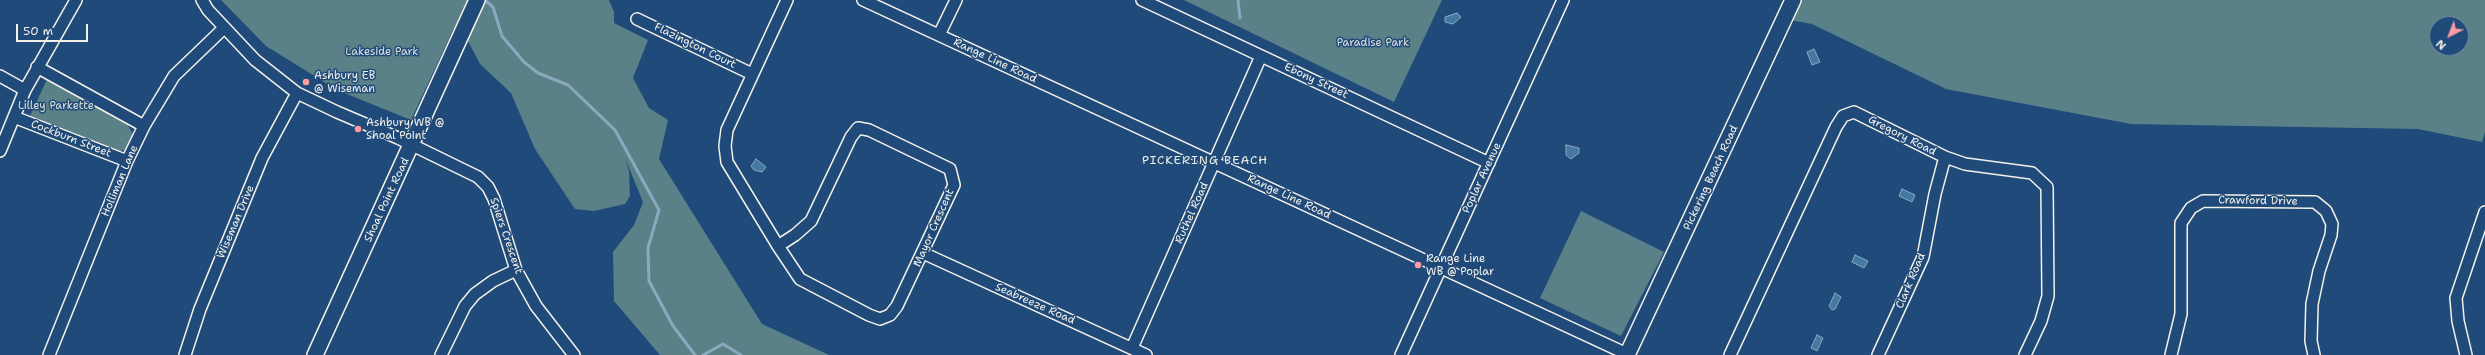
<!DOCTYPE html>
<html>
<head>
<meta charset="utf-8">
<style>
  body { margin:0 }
  #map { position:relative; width:2485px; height:355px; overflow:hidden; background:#1f4a7a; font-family:"Shantell Sans",sans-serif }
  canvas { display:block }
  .north { position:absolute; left:2429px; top:16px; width:40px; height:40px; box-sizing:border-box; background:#1f4a7a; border:1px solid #748da6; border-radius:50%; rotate:222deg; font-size:11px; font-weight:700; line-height:16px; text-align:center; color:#f4f1e8 }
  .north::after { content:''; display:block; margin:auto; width:14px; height:18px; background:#ff9aa2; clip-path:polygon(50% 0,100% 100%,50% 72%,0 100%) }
  .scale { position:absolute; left:16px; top:24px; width:72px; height:18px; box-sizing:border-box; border:2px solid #f4f1e8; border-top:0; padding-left:5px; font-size:12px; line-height:14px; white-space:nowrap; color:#f4f1e8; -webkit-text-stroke:3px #1f4a7a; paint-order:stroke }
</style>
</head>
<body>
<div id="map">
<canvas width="2485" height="355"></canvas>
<div class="north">N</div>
<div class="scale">50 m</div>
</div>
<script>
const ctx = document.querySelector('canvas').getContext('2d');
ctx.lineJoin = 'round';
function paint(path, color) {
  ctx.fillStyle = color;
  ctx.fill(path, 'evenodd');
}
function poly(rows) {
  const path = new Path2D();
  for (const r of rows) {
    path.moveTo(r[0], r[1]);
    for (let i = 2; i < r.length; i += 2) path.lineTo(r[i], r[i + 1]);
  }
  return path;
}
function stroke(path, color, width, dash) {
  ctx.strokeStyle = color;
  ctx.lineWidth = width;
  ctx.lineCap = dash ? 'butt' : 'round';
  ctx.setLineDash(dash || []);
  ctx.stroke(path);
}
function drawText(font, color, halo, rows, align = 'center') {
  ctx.font = font + ' "Shantell Sans",sans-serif';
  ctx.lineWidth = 3;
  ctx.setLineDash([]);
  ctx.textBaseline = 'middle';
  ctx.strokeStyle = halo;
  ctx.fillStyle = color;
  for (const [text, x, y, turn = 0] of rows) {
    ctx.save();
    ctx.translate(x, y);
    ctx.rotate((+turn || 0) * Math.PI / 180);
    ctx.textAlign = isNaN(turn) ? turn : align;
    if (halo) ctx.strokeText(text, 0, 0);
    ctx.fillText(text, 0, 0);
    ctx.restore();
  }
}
paint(poly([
  [221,0,609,0,614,12,614,23,648,40,633,78,649,108,668,120,659,159,762,324,829,355,660,355,614,301,613,252,634,225,643,202,625,158,629,171,630,196,625,204,594,211,575,209,535,149,511,93,480,64,467,39,454,28,411,120,337,90,266,46],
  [1184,0,1442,0,1394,102],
  [1799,0,2485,0,2485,132,2482,142,2418,129,2131,124,1946,89,1812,24,1790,20],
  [2437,24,2461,24,2461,48,2437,48],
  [47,79,127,124,133,134,125,150,119,151,30,116],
  [1581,211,1664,252,1621,336,1540,298]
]), '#5a8187');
const water = poly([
  [1457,13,1461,17,1453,24,1445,22,1445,17,1457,13],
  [1814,49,1820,62,1812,65,1807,52,1814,49],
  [1566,145,1579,148,1579,153,1571,159,1566,155,1566,145],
  [756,159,766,167,762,172,754,170,751,166,756,159],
  [1902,189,1915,195,1912,202,1899,196,1902,189],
  [1855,255,1868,261,1864,268,1852,262,1855,255],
  [1835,293,1841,297,1835,309,1832,310,1829,306,1835,293],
  [1817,335,1823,338,1817,351,1811,348,1817,335]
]);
paint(water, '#4579a2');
stroke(water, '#8ba9be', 1);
stroke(poly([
  [485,0,493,7,502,36,524,62,538,73,568,85,615,130,659,210,648,248,649,281,673,326,695,355],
  [1238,0,1240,18],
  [703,355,723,344,741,355]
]), '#8ba9be', 3);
const street = poly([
  [202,0,208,10,255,60,297,93,337,112,398,138,478,177,488,187,494,199,516,270,536,306,574,355],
  [863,0,1627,354],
  [1142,0,1489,163],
  [637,19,752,74],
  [939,35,956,0],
  [37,67,144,126],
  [0,76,25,90],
  [14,117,127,161],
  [0,151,25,90,76,0],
  [778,246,795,235,811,221,851,137,858,128,869,130,950,169,954,185,897,306,890,315,880,319,869,315,800,279,778,246,727,162,725,146,727,130,787,0],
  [923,253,1146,355],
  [1132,348,1261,56],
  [49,355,127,161,144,126,174,76,224,28],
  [185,355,200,309,262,158,297,93],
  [441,355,465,306,475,294,493,281,516,270],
  [1401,355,1563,0],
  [1730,355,1836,127,1843,116,1854,112,1945,157,1965,164,2032,173,2047,187,2048,296,2041,321,2025,355],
  [1878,355,1923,257,1935,194,1945,157],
  [2171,355,2181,314,2181,223,2191,208,2203,201,2315,202,2326,211,2332,224,2331,235,2319,271,2312,304,2311,341,2314,355],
  [2466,355,2458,321,2456,298,2485,212]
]);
const secondary = poly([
  [315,355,477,0],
  [1627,355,1793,0]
]);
stroke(street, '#f4f1e8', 14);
stroke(secondary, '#f4f1e8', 18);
stroke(street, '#1f4a7a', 11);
stroke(secondary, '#1f4a7a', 15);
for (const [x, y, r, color] of [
  [306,82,4,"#ff9aa2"],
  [358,129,4,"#ff9aa2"],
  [1418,265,4,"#ff9aa2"]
]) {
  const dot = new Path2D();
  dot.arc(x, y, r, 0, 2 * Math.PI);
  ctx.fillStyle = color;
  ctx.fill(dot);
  stroke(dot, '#1f4a7a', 1.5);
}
drawText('11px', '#dde0d9', '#1f4a7a', [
  ["Paradise Park",1373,43],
  ["Lakeside Park",382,52],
  ["Lilley Parkette",56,106]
]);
drawText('11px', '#f4f1e8', '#1f4a7a', [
  ["Flazington Court",695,46,26],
  ["Range Line Road",995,61,25],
  ["Ebony Street",1316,81,25],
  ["Gregory Road",1902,136,27],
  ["Cockburn Street",71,139,21],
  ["Poplar Avenue",1482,178,-65],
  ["Pickering Beach Road",1711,178,-65],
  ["Holliman Lane",120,181,-67],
  ["Range Line Road",1289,197,25],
  ["Shoal Point Road",387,200,-65],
  ["Crawford Drive",2258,201,1],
  ["Ruthel Road",1192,213,-66],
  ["Wiseman Drive",236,222,-67],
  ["Mayor Crescent",934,228,-66],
  ["Spiers Crescent",506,236,71],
  ["Clark Road",1911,281,-67],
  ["Seabreeze Road",1035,304,24]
]);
drawText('11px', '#f4f1e8', '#1f4a7a', [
  ["Ashbury EB",314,76],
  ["@ Wiseman",314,89],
  ["Ashbury WB @",366,123],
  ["Shoal Point",366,136],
  ["Range Line",1426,259],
  ["WB @ Poplar",1426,272]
], 'left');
ctx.letterSpacing = '1px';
drawText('12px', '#f4f1e8', '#1f4a7a', [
  ["PICKERING BEACH",1205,161]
]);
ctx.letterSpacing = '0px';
</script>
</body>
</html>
